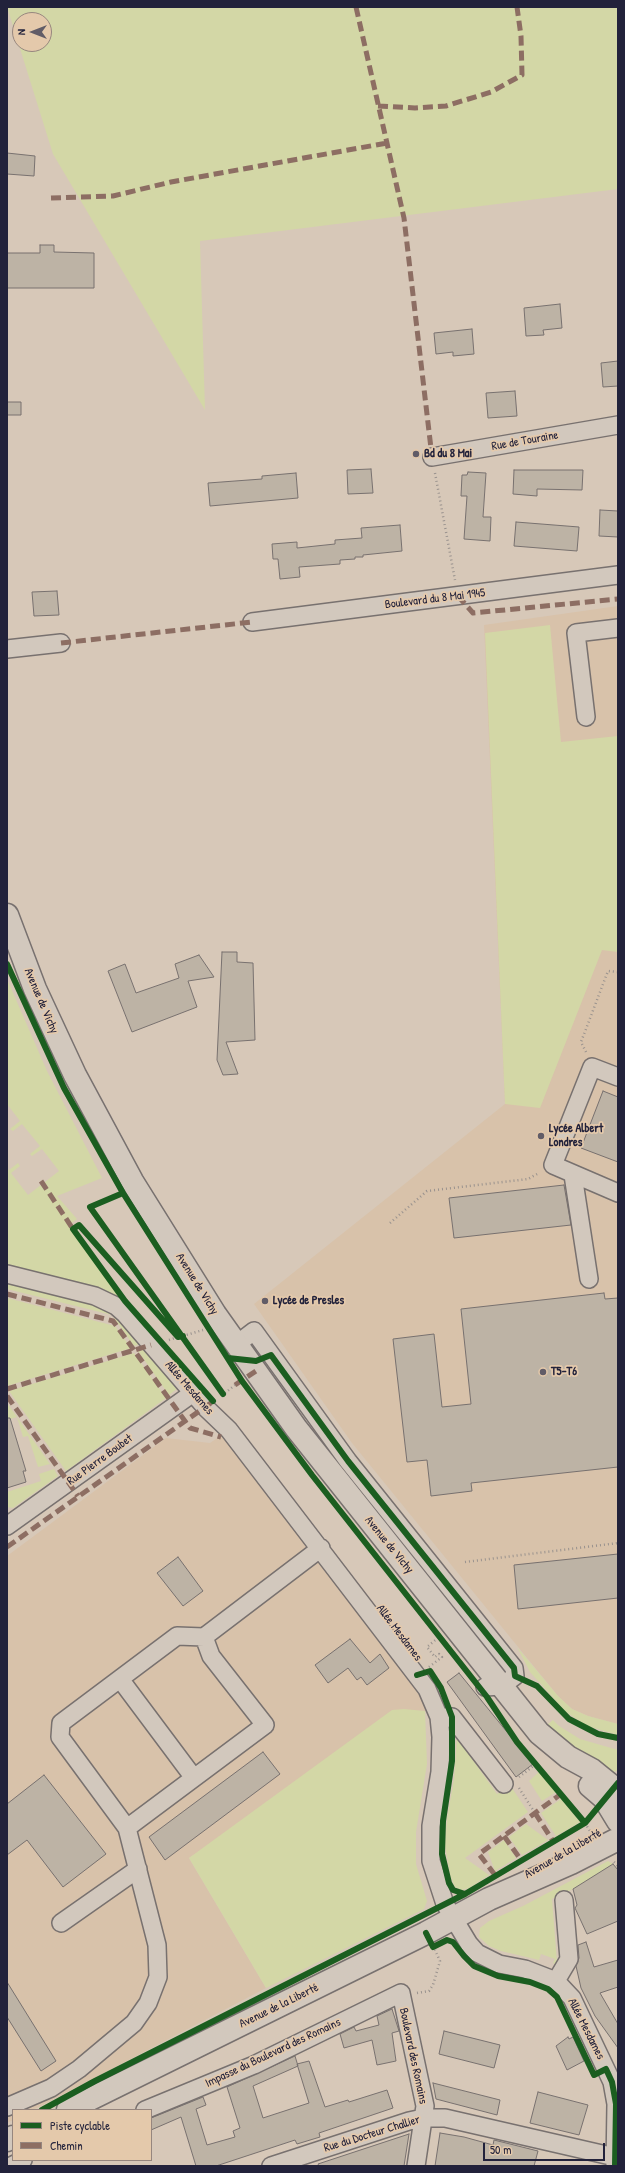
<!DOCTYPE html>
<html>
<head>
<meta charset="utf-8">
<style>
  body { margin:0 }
  #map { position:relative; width:625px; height:2173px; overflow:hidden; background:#d7c8b8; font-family:"Patrick Hand",sans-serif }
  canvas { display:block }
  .frame { position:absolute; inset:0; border:8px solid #22223b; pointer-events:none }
  .legend { position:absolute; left:12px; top:2109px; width:140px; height:52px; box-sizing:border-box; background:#e4c9ab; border:1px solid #96867e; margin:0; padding:5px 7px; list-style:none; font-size:12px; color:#22223b }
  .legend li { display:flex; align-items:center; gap:8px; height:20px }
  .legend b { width:20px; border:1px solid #96867e }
  .north { position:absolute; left:12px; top:12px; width:40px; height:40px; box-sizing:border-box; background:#e4c9ab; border:1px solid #96867e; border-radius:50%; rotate:270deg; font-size:11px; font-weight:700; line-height:16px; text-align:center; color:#22223b }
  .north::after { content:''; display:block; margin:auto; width:14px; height:18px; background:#615c67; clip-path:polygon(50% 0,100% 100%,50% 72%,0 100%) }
  .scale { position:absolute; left:483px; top:2143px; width:122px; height:18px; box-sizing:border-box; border:2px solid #22223b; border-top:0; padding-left:5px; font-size:12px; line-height:14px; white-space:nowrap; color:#22223b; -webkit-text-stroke:3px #e4c9ab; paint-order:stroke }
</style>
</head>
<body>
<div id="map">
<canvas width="625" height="2173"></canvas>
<div class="frame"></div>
<ul class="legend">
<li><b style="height:5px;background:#1b5e20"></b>Piste cyclable</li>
<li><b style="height:5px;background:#8d6e63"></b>Chemin</li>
</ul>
<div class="north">N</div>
<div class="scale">50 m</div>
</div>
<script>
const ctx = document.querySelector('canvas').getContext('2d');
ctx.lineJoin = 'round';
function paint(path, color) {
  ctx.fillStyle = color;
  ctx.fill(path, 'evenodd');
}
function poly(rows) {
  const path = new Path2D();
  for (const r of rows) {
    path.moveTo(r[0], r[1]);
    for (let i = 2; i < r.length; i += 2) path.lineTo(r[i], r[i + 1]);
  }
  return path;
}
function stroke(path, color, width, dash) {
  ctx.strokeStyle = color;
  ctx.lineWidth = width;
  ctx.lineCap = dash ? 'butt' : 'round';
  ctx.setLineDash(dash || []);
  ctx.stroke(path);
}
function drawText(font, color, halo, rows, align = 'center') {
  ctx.font = font + ' "Patrick Hand",sans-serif';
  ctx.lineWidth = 3.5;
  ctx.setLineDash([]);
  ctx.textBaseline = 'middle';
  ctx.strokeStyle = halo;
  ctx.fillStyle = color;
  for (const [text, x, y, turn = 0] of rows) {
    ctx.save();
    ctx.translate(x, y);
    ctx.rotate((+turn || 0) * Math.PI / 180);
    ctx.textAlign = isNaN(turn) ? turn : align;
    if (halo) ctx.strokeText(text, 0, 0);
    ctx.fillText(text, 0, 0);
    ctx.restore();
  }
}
paint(poly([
  [618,606,618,1724,588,1716,572,1709,558,1696,352,1443,254,1304,505,1104,484,625],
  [229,1430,439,1717,425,1711,189,1858,266,1988,33,2110,13,2110,13,2120,7,2123,7,1556,166,1438,210,1443]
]), '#d8c2aa');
paint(poly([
  [7,7,618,7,618,189,200,241,205,410,53,154],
  [20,20,44,20,44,44,20,44],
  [550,625,561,742,618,736,618,952,602,950,540,1108,505,1104,485,633],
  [7,979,47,1071,102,1178,57,1196,77,1219,69,1225,120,1296,118,1298,98,1289,7,1266,7,1168,9,1170,18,1163,20,1166,11,1173,28,1195,59,1171,42,1149,32,1156,30,1154,40,1146,22,1124,13,1131,10,1129,20,1121,7,1104],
  [7,1282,96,1305,118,1318,140,1344,134,1346,112,1315,7,1289],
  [7,1298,115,1326,131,1348,7,1386],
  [145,1349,178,1388,169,1395,138,1351],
  [134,1353,166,1398,66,1471,9,1391],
  [7,1403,17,1417,50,1464,38,1467,28,1436,23,1437,17,1417,7,1420],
  [54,1469,58,1476,13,1508,7,1507,7,1492,41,1481,39,1474],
  [517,1647,558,1696,572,1709,588,1716,618,1724,618,1735,587,1726,566,1712,530,1672],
  [404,1709,425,1711,427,1764,416,1832,416,1864,427,1901,424,1909,266,1988,189,1858,392,1710],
  [553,1720,559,1726,580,1739,618,1750,618,1770,612,1773,542,1729],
  [457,1738,497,1794,510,1785,528,1812,465,1858,489,1875,469,1888,462,1890,455,1887,450,1875,445,1845,447,1819,454,1779],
  [539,1772,556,1792,542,1801,529,1781],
  [561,1799,580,1822,556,1836,541,1813],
  [526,1824,548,1840,522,1855,509,1837],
  [504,1840,516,1858,495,1871,488,1852],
  [608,1861,613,1864,573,1889,552,1899,557,1962,555,1964,553,1963,555,1959,541,1954,539,1960,501,1951,489,1946,479,1937,480,1928,489,1921,523,1906]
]), '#d3d7a6');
const building = poly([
  [7,153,35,156,34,176,7,174,7,153],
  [40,245,54,245,54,252,94,253,94,288,7,288,7,253,40,253,40,245],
  [560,304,562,328,543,330,544,335,526,336,524,308,560,304],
  [472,329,474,354,453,356,453,352,436,354,434,333,472,329],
  [618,361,618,386,603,387,601,363,618,361],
  [515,391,517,416,488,418,486,393,515,391],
  [7,402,21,402,21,415,7,415,7,402],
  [371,469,373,493,348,494,347,470,371,469],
  [514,470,583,470,582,490,537,489,537,496,513,494,514,470],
  [468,472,486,473,483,517,491,517,490,541,464,539,467,496,461,496,462,475,467,475,468,472],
  [296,473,298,498,210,506,208,483,262,479,262,476,296,473],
  [600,510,618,511,618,537,599,536,600,510],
  [516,522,579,527,577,551,514,546,516,522],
  [400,525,402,551,363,555,363,557,355,557,355,559,340,560,340,564,299,567,300,577,280,579,278,559,273,559,272,544,297,542,297,548,335,544,335,540,362,538,361,528,400,525],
  [57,591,59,615,34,616,32,592,57,591],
  [222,952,237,952,237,962,253,963,255,1040,226,1042,238,1074,223,1075,217,1060,222,952],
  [199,955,214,977,188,981,197,1007,132,1032,108,971,125,964,136,993,179,978,175,964,199,955],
  [603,1091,618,1097,618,1162,581,1148,603,1091],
  [564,1185,571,1225,454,1238,449,1198,564,1185],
  [604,1293,605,1299,618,1298,618,1467,471,1483,472,1491,431,1496,427,1460,407,1462,393,1339,434,1334,442,1407,471,1404,461,1309,604,1293],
  [7,1418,10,1418,26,1471,23,1471,26,1482,7,1488,7,1418],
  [618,1554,618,1598,518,1609,514,1565,618,1554],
  [178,1557,203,1591,183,1606,157,1573,178,1557],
  [350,1639,370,1663,380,1654,389,1668,367,1685,361,1677,357,1680,348,1668,328,1683,315,1665,350,1639],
  [459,1673,533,1764,516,1777,447,1682,459,1673],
  [263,1752,280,1774,165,1860,149,1837,263,1752],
  [44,1775,106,1854,63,1887,27,1840,7,1855,7,1804,44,1775],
  [613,1864,618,1870,618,1921,587,1934,575,1908,577,1905,573,1889,613,1864],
  [586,1942,594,1967,618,1960,618,1987,600,1993,618,2024,618,2048,595,2016,581,1988,576,1966,579,1958,578,1945,586,1942],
  [7,1982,56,2061,41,2071,7,2017,7,1982],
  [392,2009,399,2031,392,2033,396,2061,377,2065,372,2040,344,2048,340,2034,354,2027,356,2031,379,2025,377,2016,392,2009],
  [444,2031,500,2045,494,2068,439,2054,444,2031],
  [568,2037,569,2039,573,2037,584,2061,567,2070,556,2046,568,2037],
  [295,2056,298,2066,253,2086,263,2118,309,2103,297,2064,309,2061,325,2107,348,2100,349,2102,387,2090,393,2108,319,2133,320,2137,297,2144,295,2140,216,2166,196,2166,181,2117,151,2130,151,2118,203,2097,206,2105,196,2109,207,2145,235,2137,233,2131,240,2128,227,2087,295,2056],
  [433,2083,500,2100,497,2115,436,2099,433,2083],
  [538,2092,588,2105,579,2135,530,2123,538,2092],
  [440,2133,464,2137,493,2145,494,2140,538,2151,534,2166,435,2166,440,2133],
  [409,2134,404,2166,319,2166,318,2164,409,2134]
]);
paint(building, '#bdb3a5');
stroke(building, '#78716f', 1);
const minor = poly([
  [432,457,618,425],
  [252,622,618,575],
  [7,649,61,643],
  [586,717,576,633,618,628],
  [618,1077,592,1067,553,1165,618,1193],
  [573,1175,589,1279],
  [7,1274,95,1296,116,1306,125,1314,205,1407,229,1430,427,1689,439,1717,441,1737,440,1772,431,1826,431,1861,445,1904,469,1944,477,1953,499,1964,525,1969,556,1981,572,1998,612,2082,616,2104,615,2166],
  [237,1344,254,1331,348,1461,514,1668,515,1676,502,1686,485,1687],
  [7,1526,193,1393],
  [204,1637,211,1656,265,1725,127,1828,60,1737,61,1723,177,1636,204,1637,321,1548],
  [120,1679,194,1778],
  [439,1717,452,1717,504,1784],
  [61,1923,138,1869],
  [556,1981,569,1959,564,1900],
  [7,2107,51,2088,79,2069,134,2023,148,2003,158,1977,157,1945,127,1828],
  [145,2110,254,2065,401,1993,425,2106,416,2166],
  [11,2166,23,2160],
  [271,2166,409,2121,423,2118,445,2118,615,2157]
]);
const major = poly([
  [7,915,35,989,75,1075,132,1181,215,1314,296,1428,539,1733,568,1757,592,1770,613,1787,618,1794],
  [590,1786,604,1798,618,1821],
  [68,2110,426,1933,489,1899,571,1863,618,1839],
  [7,2140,13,2137]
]);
stroke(minor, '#78716f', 20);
stroke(major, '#78716f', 25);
stroke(poly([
  [435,473,455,580],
  [586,1052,581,1042,608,971,618,972],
  [390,1223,427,1191,528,1179,539,1173],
  [183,1336,203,1330],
  [169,1340,178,1337],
  [225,1393,235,1385],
  [465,1562,618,1543],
  [429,1667,442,1657,439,1654,435,1657,427,1647,439,1637],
  [519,1777,536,1764],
  [519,1788,535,1813],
  [585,1823,591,1833],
  [614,1862,618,1866],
  [417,1993,429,1991,433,1985,440,1961,435,1950]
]), '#99928e', 2.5, [1, 3]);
stroke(minor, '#d2c8bd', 17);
stroke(major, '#d2c8bd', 22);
stroke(poly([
  [356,7,404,218,432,457],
  [378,106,415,108,446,106,491,92,522,75,521,36,517,7],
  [51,198,113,196,171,182,387,143],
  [458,596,473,613,618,599],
  [61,643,252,622],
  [41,1181,73,1229],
  [7,1294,113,1321,190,1428,221,1437],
  [235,1385,256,1371],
  [7,1389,151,1345],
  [7,1396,78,1496],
  [7,1547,215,1400],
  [535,1813,553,1841],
  [504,1836,521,1860],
  [495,1875,479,1854,561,1794]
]), '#8d6e63', 5, [10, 5]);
stroke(poly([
  [7,964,64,1088,123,1193,242,1381,312,1475,487,1697,517,1742,585,1823],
  [123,1193,90,1207,223,1394],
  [183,1336,178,1337,79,1225,73,1229,125,1301,213,1401],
  [228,1358,256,1361,271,1355,348,1461,514,1668,515,1676,537,1686,569,1719,598,1734,618,1738],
  [417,1675,430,1671,441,1688,452,1717,452,1761,443,1821,442,1854,449,1883,453,1890,465,1894],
  [426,1933,433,1947,447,1940,453,1942,464,1956,474,1966,498,1976,530,1982,548,1989,557,1997,594,2075,606,2069,612,2082,616,2104,615,2166],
  [42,2110,95,2081,465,1894,585,1823,618,1783]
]), '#1b5e20', 6);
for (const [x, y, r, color] of [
  [416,454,4,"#615c67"],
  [541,1136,4,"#615c67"],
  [265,1301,4,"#615c67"],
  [543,1372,4,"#615c67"]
]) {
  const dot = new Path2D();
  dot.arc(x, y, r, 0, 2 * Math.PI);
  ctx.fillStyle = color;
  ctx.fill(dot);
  stroke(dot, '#e4c9ab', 1.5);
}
drawText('12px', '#22223b', '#e4c9ab', [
  ["Rue de Touraine",525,441,-10],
  ["Boulevard du 8 Mai 1945",435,599,-7],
  ["Avenue de Vichy",41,1001,67],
  ["Avenue de Vichy",197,1284,58],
  ["Allée Mesdames",189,1388,49],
  ["Rue Pierre Boubet",100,1460,-36],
  ["Avenue de Vichy",389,1545,51],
  ["Allée Mesdames",399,1633,53],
  ["Avenue de la Liberté",563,1854,-30],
  ["Avenue de la Liberté",279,2006,-26],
  ["Allée Mesdames",586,2029,63],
  ["Impasse du Boulevard des Romains",273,2053,-25],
  ["Boulevard des Romains",413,2056,78],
  ["Rue du Docteur Challier",372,2134,-17]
]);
drawText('bold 12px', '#22223b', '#e4c9ab', [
  ["Bd du 8 Mai",424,454],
  ["Lycée Albert",549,1129],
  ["Londres",549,1143],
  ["Lycée de Presles",273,1301],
  ["T5-T6",551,1372]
], 'left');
</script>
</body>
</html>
